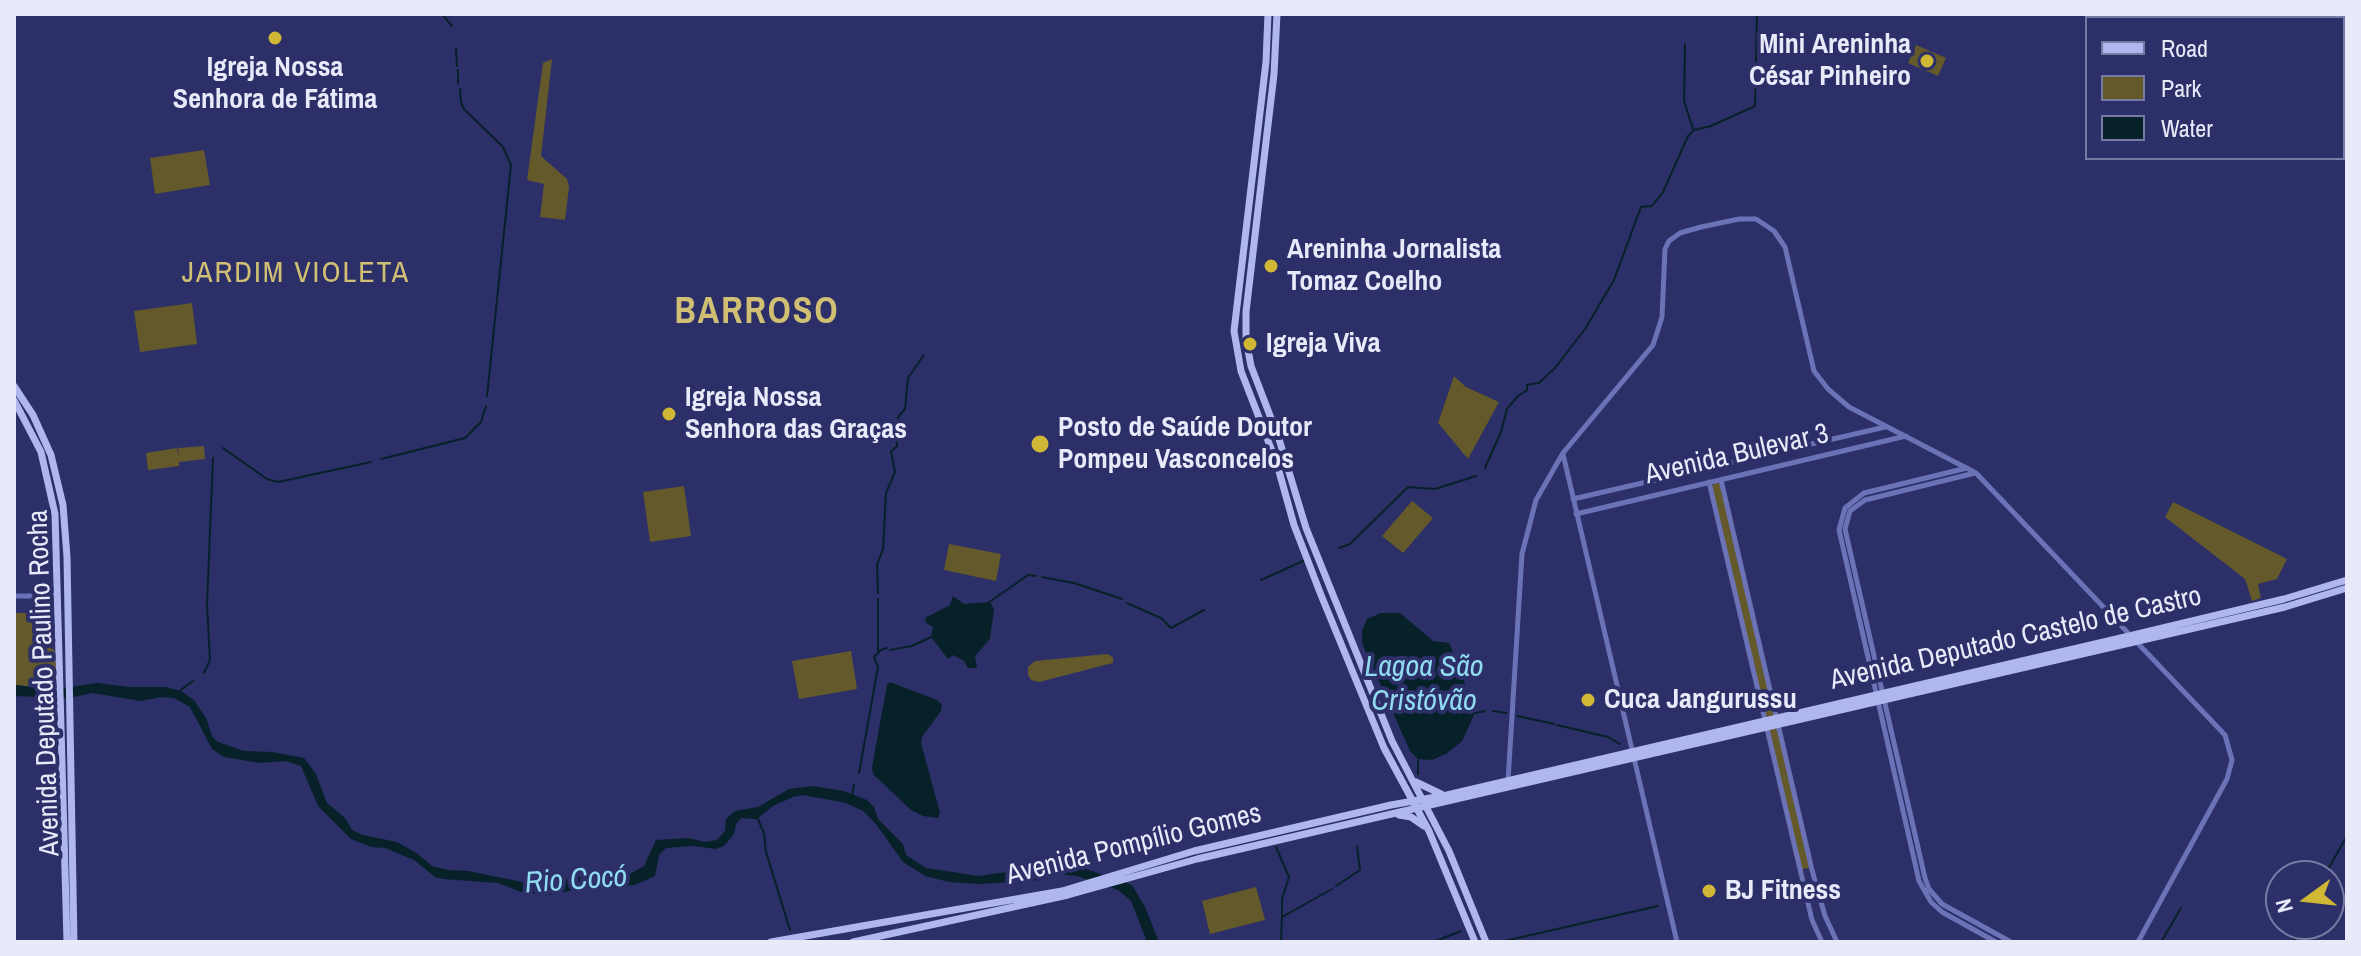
<!DOCTYPE html>
<html>
<head>
<meta charset="utf-8">
<style>
  body { margin:0 }
  #map { position:relative; width:2361px; height:956px; overflow:hidden; background:#2c2f68; font-family:"Archivo Narrow",sans-serif }
  canvas { display:block }
  .frame { position:absolute; inset:0; border:16px solid #e8eaf9; pointer-events:none }
  .legend { position:absolute; left:2085px; top:16px; width:260px; height:144px; box-sizing:border-box; background:#2c2f68; border:2px solid #777aa2; margin:0; padding:10px 14px; list-style:none; font-size:24px; color:#e8eaf9 }
  .legend li { display:flex; align-items:center; gap:16px; height:40px }
  .legend b { width:40px; border:2px solid #777aa2 }
  .north { position:absolute; left:2265px; top:860px; width:80px; height:80px; box-sizing:border-box; background:#2c2f68; border:2px solid #777aa2; border-radius:50%; rotate:255deg; font-size:22px; font-weight:700; line-height:32px; text-align:center; color:#e8eaf9 }
  .north::after { content:''; display:block; margin:auto; width:28px; height:36px; background:#d1b736; clip-path:polygon(50% 0,100% 100%,50% 72%,0 100%) }
</style>
</head>
<body>
<div id="map">
<canvas width="2361" height="956"></canvas>
<div class="frame"></div>
<ul class="legend">
<li><b style="height:10px;background:#afb7ee"></b>Road</li>
<li><b style="height:22px;background:#63592b"></b>Park</li>
<li><b style="height:22px;background:#072128"></b>Water</li>
</ul>
<div class="north">N</div>
</div>
<script>
const ctx = document.querySelector('canvas').getContext('2d');
ctx.lineJoin = 'round';
function paint(path, color) {
  ctx.fillStyle = color;
  ctx.fill(path, 'evenodd');
}
function poly(rows) {
  const path = new Path2D();
  for (const r of rows) {
    path.moveTo(r[0], r[1]);
    for (let i = 2; i < r.length; i += 2) path.lineTo(r[i], r[i + 1]);
  }
  return path;
}
function stroke(path, color, width, dash) {
  ctx.strokeStyle = color;
  ctx.lineWidth = width;
  ctx.lineCap = dash ? 'butt' : 'round';
  ctx.setLineDash(dash || []);
  ctx.stroke(path);
}
function drawText(font, color, halo, rows, align = 'center') {
  ctx.font = font + ' "Archivo Narrow",sans-serif';
  ctx.lineWidth = 8;
  ctx.setLineDash([]);
  ctx.textBaseline = 'middle';
  ctx.strokeStyle = halo;
  ctx.fillStyle = color;
  for (const [text, x, y, turn = 0] of rows) {
    ctx.save();
    ctx.translate(x, y);
    ctx.rotate((+turn || 0) * Math.PI / 180);
    ctx.textAlign = isNaN(turn) ? turn : align;
    if (halo) ctx.strokeText(text, 0, 0);
    ctx.fillText(text, 0, 0);
    ctx.restore();
  }
}
paint(poly([
  [1916,45,1946,58,1938,76,1908,63],
  [552,59,541,156,567,179,569,187,565,220,540,217,544,184,527,180,543,63],
  [204,150,210,185,155,194,150,158],
  [192,303,197,344,140,352,134,311],
  [1454,376,1466,387,1499,402,1468,459,1438,423],
  [204,446,205,459,179,462,179,466,148,470,146,453,177,448,179,457,178,448],
  [1718,482,1720,484,1774,715,1766,717,1711,486],
  [684,486,691,536,650,542,643,492],
  [1412,501,1433,518,1403,553,1382,536],
  [2173,502,2287,559,2277,579,2258,584,2261,598,2252,601,2245,579,2165,517],
  [949,544,1001,554,996,581,944,570],
  [14,613,28,613,34,620,43,622,51,649,54,649,58,689,14,685],
  [851,651,857,689,799,699,792,661],
  [1107,654,1113,657,1113,663,1109,664,1039,682,1031,680,1028,675,1028,667,1035,661],
  [1778,728,1810,868,1801,869,1769,730],
  [1256,887,1265,920,1210,934,1202,901]
]), '#63592b');
paint(poly([
  [953,596,964,604,990,602,994,609,990,639,975,656,977,668,968,668,964,661,953,655,948,659,931,637,933,627,926,623,925,618,950,605],
  [1381,613,1400,613,1433,641,1449,643,1463,675,1470,709,1475,713,1462,741,1446,754,1432,760,1418,759,1410,751,1362,643,1362,631,1367,619],
  [890,682,937,700,942,705,941,711,922,737,921,743,940,813,938,818,923,816,911,810,873,774,872,767,887,685],
  [97,683,130,687,165,687,181,691,194,700,206,718,212,736,218,742,244,751,272,752,304,758,316,774,327,803,345,818,352,830,363,835,397,842,418,854,432,866,448,870,468,871,542,886,558,884,572,876,607,880,623,878,644,866,656,840,689,838,705,842,717,840,725,831,726,819,735,811,758,807,789,789,813,786,844,791,867,800,874,807,878,819,903,844,906,855,926,868,979,876,1055,865,1077,866,1132,885,1145,907,1159,942,1147,942,1131,901,1118,890,1077,876,1057,874,1034,881,979,884,949,882,925,876,903,862,876,824,863,811,846,803,803,795,793,797,773,806,757,819,741,818,736,824,734,834,724,846,716,849,692,846,666,848,659,855,655,876,635,885,587,888,547,895,521,892,498,883,443,879,435,877,414,860,385,848,371,847,351,839,318,806,301,766,285,761,260,763,224,757,212,749,190,707,174,698,161,697,141,701,92,693,69,698,14,696,14,685,58,689]
]), '#072128');
stroke(poly([
  [442,14,452,26],
  [1685,44,1684,101,1693,129],
  [456,48,457,66],
  [458,70,458,84],
  [460,89,461,102,464,109,503,147,511,165,487,396],
  [223,448,267,479,278,482,371,462],
  [381,459,465,438,481,422,486,406],
  [1485,468,1501,432,1507,409,1518,396,1527,390,1527,385,1539,383,1555,368,1585,329,1614,280,1641,207,1652,206,1663,192,1688,136,1694,130,1711,126,1755,106,1757,14],
  [1339,548,1350,544,1408,487,1435,489,1476,476],
  [1042,577,1074,583,1122,599],
  [1261,580,1303,561],
  [878,593,877,565,883,549,886,493,895,472,891,452,897,446,896,425,899,416,905,409,908,378,924,355],
  [988,603,1028,575,1036,576],
  [1127,603,1161,618,1171,628,1204,610],
  [890,650,912,646,931,637],
  [878,653,878,599],
  [204,673,210,660,207,605,213,458],
  [178,692,193,681],
  [1493,711,1506,713],
  [1475,713,1485,711],
  [1517,716,1554,724],
  [1557,725,1608,737,1620,744],
  [859,773,878,667,874,657,881,650,887,648],
  [1418,774,1418,760],
  [852,795,854,785],
  [757,817,764,833,766,852,790,930],
  [1276,847,1289,877,1282,899,1282,917],
  [2324,876,2347,836],
  [1336,886,1360,870,1357,846],
  [1281,942,1282,917,1332,889],
  [1433,942,1461,931],
  [1500,942,1658,906],
  [2161,942,2181,908],
  [2293,942,2301,924]
]), '#072128', 2);
stroke(poly([
  [1563,454,1677,942],
  [1967,468,1864,493,1845,508,1839,530,1919,881,1931,902,1942,912,1996,942],
  [1975,473,1865,500,1850,511,1845,529,1925,878,1929,889,1942,904,2011,942],
  [1721,480,1812,870,1825,916,1837,942],
  [1709,482,1812,920,1822,942],
  [1573,499,1885,427],
  [1576,514,1906,436],
  [14,596,57,596],
  [1508,781,1522,554,1536,500,1563,453,1653,345,1662,317,1665,249,1669,241,1680,233,1701,227,1739,219,1756,219,1774,231,1785,247,1814,371,1828,389,1849,407,1976,473,2225,735,2232,760,2227,779,2138,942]
]), '#6b73b6', 5);
stroke(poly([
  [1268,14,1266,62,1234,331,1241,371,1277,464,1294,525,1321,595,1384,748,1429,831,1475,942],
  [1277,14,1274,74,1246,312,1246,339,1251,366,1279,439,1306,528,1371,689,1392,741,1449,851,1486,942],
  [14,386,33,415,51,455,63,505,67,557,74,942],
  [14,400,41,452,55,514,67,942],
  [1416,782,1441,794],
  [1399,815,1411,817,1424,826],
  [771,942,1062,891,1194,851,1391,805,1447,795,2125,637,2284,599,2347,580],
  [853,942,1068,895,1197,859,2285,607,2347,588]
]), '#afb7ee', 7);
for (const [x, y, r, color] of [
  [275,38,8,"#d1b736"],
  [1927,61,8,"#d1b736"],
  [1271,266,8,"#d1b736"],
  [1250,344,8,"#d1b736"],
  [669,414,8,"#d1b736"],
  [1040,444,10,"#d1b736"],
  [1588,700,8,"#d1b736"],
  [1709,891,8,"#d1b736"]
]) {
  const dot = new Path2D();
  dot.arc(x, y, r, 0, 2 * Math.PI);
  ctx.fillStyle = color;
  ctx.fill(dot);
  stroke(dot, '#2c2f68', 3);
}
drawText('bold 28px', '#e8eaf9', '#2c2f68', [
  ["Mini Areninha",1911,45,"right"],
  ["César Pinheiro",1911,77,"right"],
  ["Igreja Nossa",275,68,"center"],
  ["Senhora de Fátima",275,100,"center"],
  ["Areninha Jornalista",1287,250],
  ["Tomaz Coelho",1287,282],
  ["Igreja Viva",1266,344],
  ["Igreja Nossa",685,398],
  ["Senhora das Graças",685,430],
  ["Posto de Saúde Doutor",1058,428],
  ["Pompeu Vasconcelos",1058,460],
  ["Cuca Jangurussu",1604,700],
  ["BJ Fitness",1725,891]
], 'left');
drawText('28px', '#e8eaf9', '#2c2f68', [
  ["Avenida Bulevar 3",1737,455,-13],
  ["Avenida Deputado Castelo de Castro",2016,639,-13],
  ["Avenida Deputado Paulino Rocha",45,683,-92],
  ["Avenida Pompílio Gomes",1134,845,-14]
]);
ctx.letterSpacing = '2px';
drawText('30px', '#d1c073', '#2c2f68', [
  ["JARDIM VIOLETA",296,274]
]);
ctx.letterSpacing = '0px';
drawText('italic 30px', '#90dbf0', '#2c2f68', [
  ["Lagoa São",1424,668],
  ["Cristóvão",1424,702],
  ["Rio Cocó",576,881,-4]
]);
ctx.letterSpacing = '2px';
drawText('bold 36px', '#d1c073', '#2c2f68', [
  ["BARROSO",757,313]
]);
ctx.letterSpacing = '0px';
</script>
</body>
</html>
